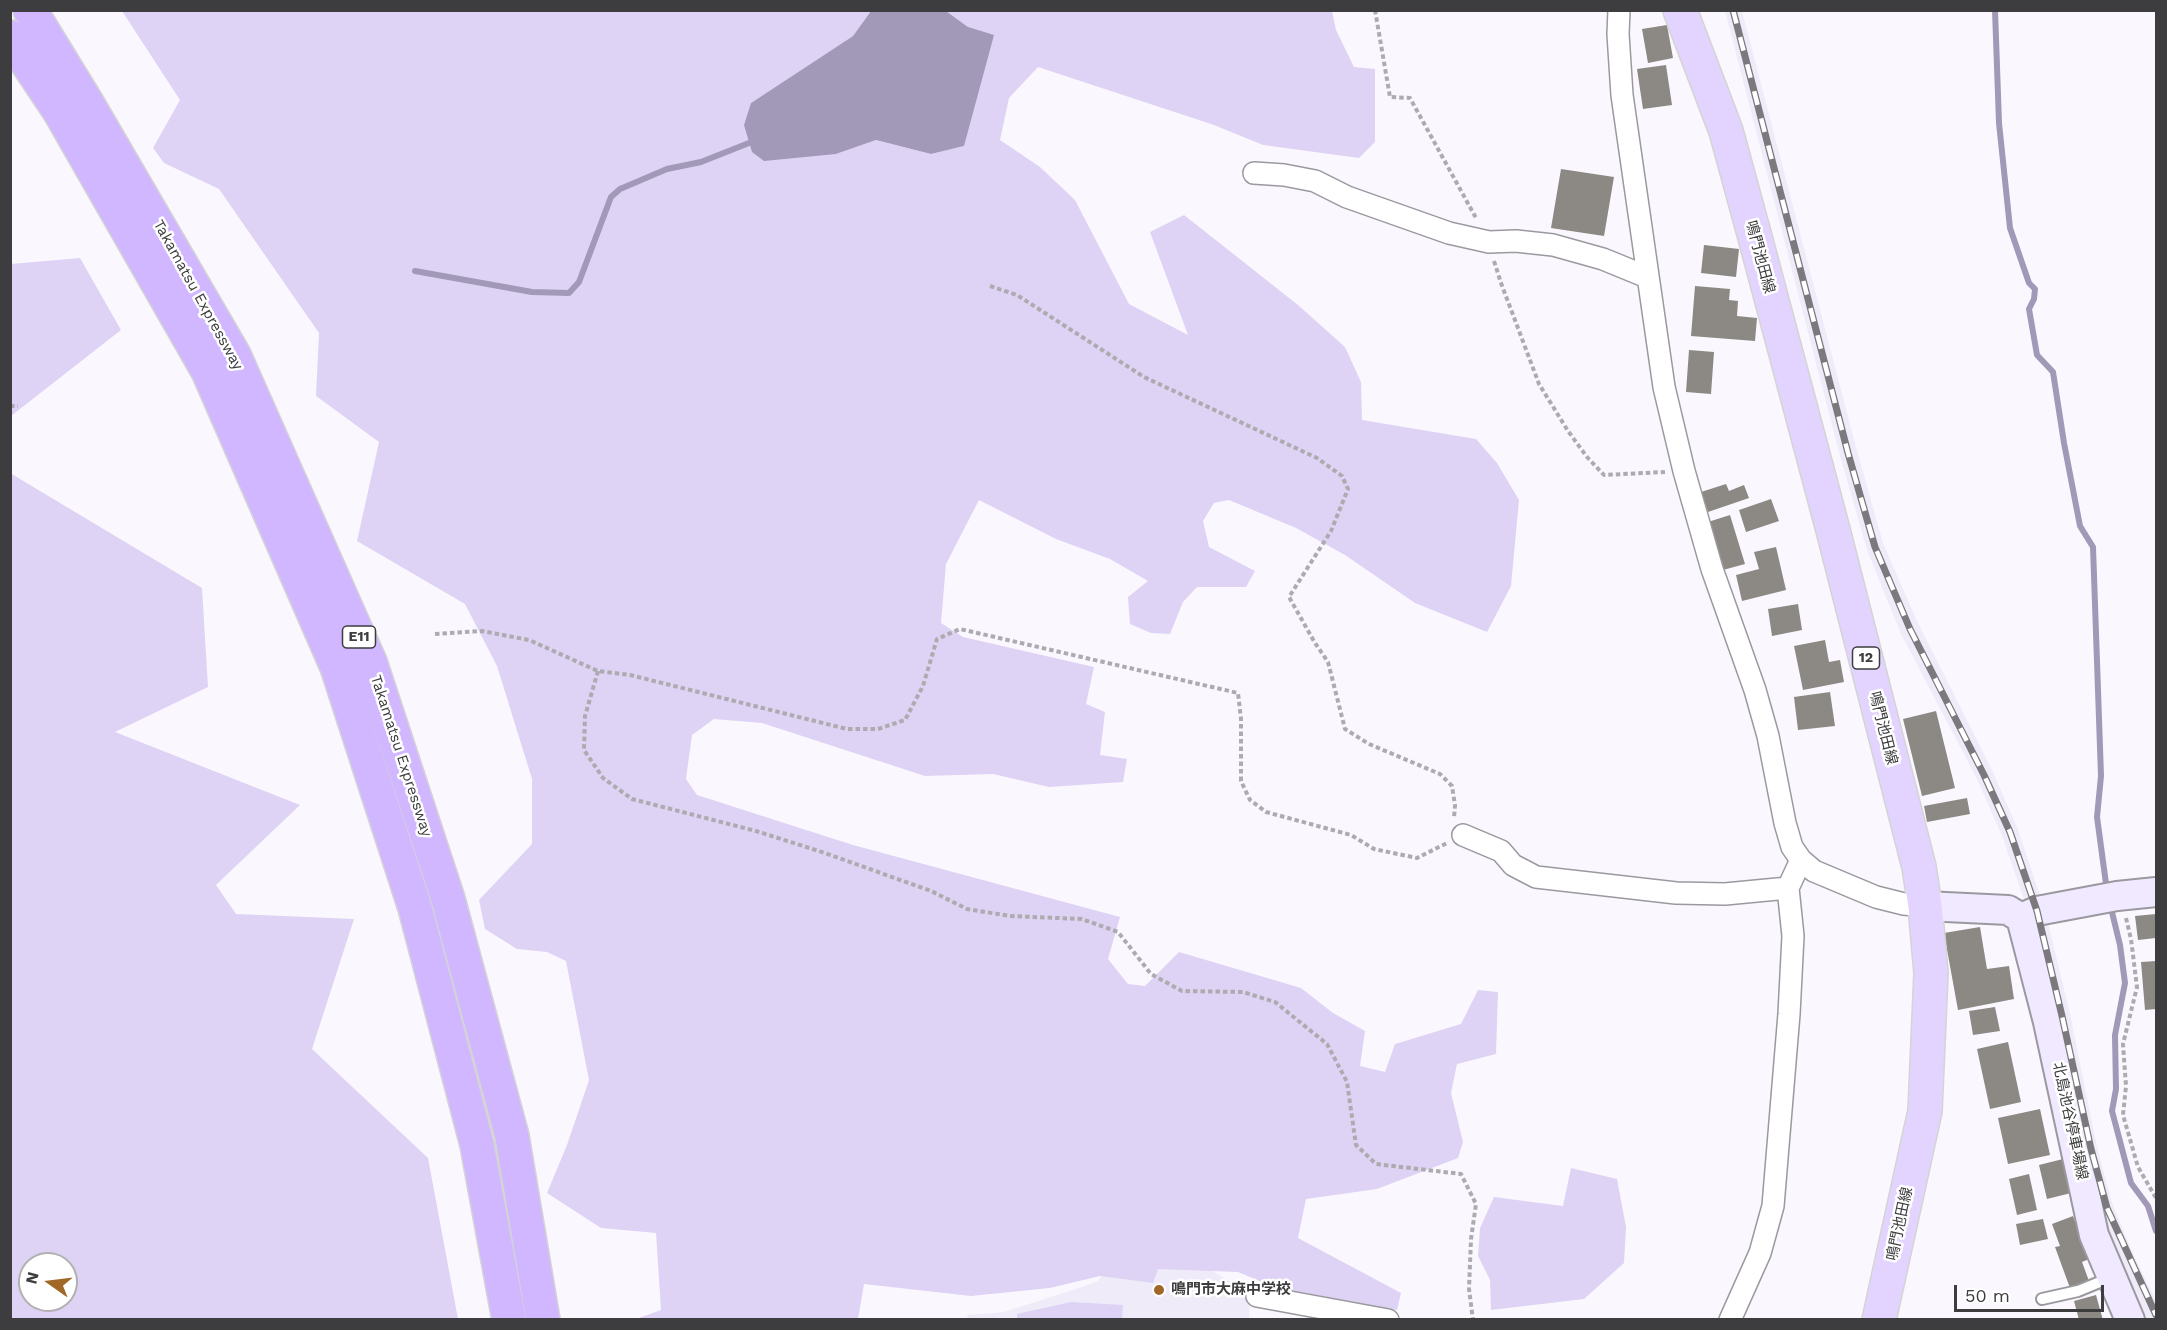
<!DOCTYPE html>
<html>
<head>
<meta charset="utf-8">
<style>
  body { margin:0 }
  #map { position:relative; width:2167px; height:1330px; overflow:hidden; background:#faf8fe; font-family:"Work Sans",sans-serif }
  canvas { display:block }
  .frame { position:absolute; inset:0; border:12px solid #3d3c3e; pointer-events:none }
  .north { position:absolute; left:18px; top:1252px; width:60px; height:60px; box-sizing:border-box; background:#fff; border:2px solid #b1b1b2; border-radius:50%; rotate:284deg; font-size:16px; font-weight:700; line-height:24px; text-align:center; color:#3d3c3e }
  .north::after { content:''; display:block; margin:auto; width:21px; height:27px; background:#a16727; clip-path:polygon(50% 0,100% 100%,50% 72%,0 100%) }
  .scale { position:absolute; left:1954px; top:1285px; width:150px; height:27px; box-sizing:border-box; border:3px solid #3d3c3e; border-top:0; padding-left:8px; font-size:18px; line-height:21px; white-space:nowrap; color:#3d3c3e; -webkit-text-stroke:4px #fff; paint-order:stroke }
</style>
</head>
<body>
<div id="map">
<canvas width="2167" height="1330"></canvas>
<div class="frame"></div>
<div class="north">N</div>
<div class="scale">50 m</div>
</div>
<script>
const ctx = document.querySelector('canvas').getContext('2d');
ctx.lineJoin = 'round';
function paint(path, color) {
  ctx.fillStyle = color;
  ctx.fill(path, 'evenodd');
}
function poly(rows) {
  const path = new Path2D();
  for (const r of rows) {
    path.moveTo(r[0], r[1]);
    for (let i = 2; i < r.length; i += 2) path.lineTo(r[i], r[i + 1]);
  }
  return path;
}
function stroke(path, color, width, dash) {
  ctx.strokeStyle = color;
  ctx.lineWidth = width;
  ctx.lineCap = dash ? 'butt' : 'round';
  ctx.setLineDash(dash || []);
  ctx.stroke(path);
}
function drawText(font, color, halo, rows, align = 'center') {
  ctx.font = font + ' "Work Sans","Noto Sans JP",sans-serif';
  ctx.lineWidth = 5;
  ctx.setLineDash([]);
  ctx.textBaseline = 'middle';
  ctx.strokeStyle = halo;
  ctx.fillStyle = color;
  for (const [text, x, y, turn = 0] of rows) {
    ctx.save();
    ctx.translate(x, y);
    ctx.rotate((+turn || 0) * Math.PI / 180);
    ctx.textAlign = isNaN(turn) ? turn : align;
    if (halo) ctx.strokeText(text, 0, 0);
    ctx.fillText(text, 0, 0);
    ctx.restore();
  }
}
paint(poly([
  [1725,11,1742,11,1857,451,1883,543,1918,623,1992,770,2017,827,2045,910,2070,1014,2097,1147,2112,1203,2135,1258,2156,1301,2156,1319,2147,1319,2098,1209,2029,914,2002,836,1977,779,1901,634,1867,550,1840,456],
  [1199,1263,1250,1293,1249,1318,1257,1319,966,1320,968,1315,1004,1312,1082,1287,1098,1281,1105,1270]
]), '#efebf8');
paint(poly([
  [122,11,871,11,853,36,751,103,836,154,876,140,931,154,964,146,968,27,946,11,1332,11,1336,30,1354,67,1375,69,1375,142,1359,158,1263,145,1214,125,1038,67,1009,98,1000,140,1040,167,1075,200,1129,304,1188,335,1150,232,1184,215,1298,305,1345,347,1361,382,1362,420,1476,439,1497,463,1519,500,1511,586,1487,632,1415,603,1345,555,1296,528,1229,500,1214,503,1203,521,1209,547,1255,571,1246,587,1197,587,1183,602,1170,634,1151,633,1130,624,1128,597,1148,581,1110,559,1056,539,979,500,946,564,941,623,963,637,1094,667,1086,704,1105,712,1100,755,1127,759,1123,782,1049,787,993,774,925,776,762,723,714,719,692,735,686,779,697,795,853,845,1120,917,1108,959,1128,984,1145,986,1179,952,1301,988,1333,1013,1365,1031,1360,1066,1385,1072,1395,1044,1461,1024,1478,990,1498,992,1496,1054,1457,1064,1451,1093,1463,1142,1458,1158,1377,1189,1306,1199,1298,1238,1401,1293,1397,1310,1274,1287,1238,1272,1158,1269,1153,1283,1100,1276,1050,1288,971,1296,864,1284,858,1319,636,1319,661,1310,656,1233,601,1228,547,1193,567,1145,589,1080,566,961,547,952,517,949,485,929,479,900,532,844,532,779,497,666,465,604,357,541,379,442,316,396,319,333,219,189,164,163,153,148,180,100],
  [80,258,121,330,11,416,11,264],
  [10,473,202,588,208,687,115,732,300,805,216,885,236,914,354,919,312,1049,428,1158,458,1319,11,1319],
  [30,1264,66,1264,66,1300,30,1300],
  [1571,1168,1617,1179,1626,1227,1624,1263,1584,1299,1491,1310,1490,1280,1478,1256,1480,1228,1494,1197,1563,1206],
  [1071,1302,1123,1305,1122,1319,1017,1319,1017,1314]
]), '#ded3f4');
paint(poly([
  [871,11,946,11,968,27,994,35,964,146,931,154,876,140,836,154,764,161,752,152,744,125,751,103,853,36]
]), '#a298b7');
stroke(poly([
  [1995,10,1999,123,2010,228,2029,283,2035,289,2034,299,2029,309,2037,355,2053,372,2064,443,2080,526,2093,547,2101,776,2097,817,2107,891],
  [415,271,532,292,569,293,579,282,611,197,620,189,667,169,701,162,754,141],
  [2110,904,2120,945,2125,983,2115,1035,2116,1089,2112,1111,2131,1183,2148,1206,2156,1231]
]), '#a298b7', 6);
paint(poly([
  [1667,25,1673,58,1648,63,1642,29],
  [1666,65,1672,105,1643,109,1637,69],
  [1561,169,1614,177,1604,236,1551,228],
  [1704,245,1739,249,1736,277,1701,273],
  [1695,286,1730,289,1729,300,1738,301,1737,316,1757,318,1755,341,1691,336],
  [1689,350,1714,352,1711,394,1686,392],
  [1726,484,1729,491,1744,485,1749,498,1708,512,1701,492],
  [1771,499,1779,521,1746,532,1739,510],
  [1730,515,1745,564,1723,570,1708,522],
  [1776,547,1786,590,1742,601,1736,575,1759,569,1754,552],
  [1798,604,1802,630,1772,636,1768,609],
  [1825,640,1829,662,1840,660,1844,682,1803,690,1794,646],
  [1830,692,1835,726,1798,730,1794,697],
  [1936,711,1955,788,1922,796,1903,719],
  [1967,798,1970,814,1927,822,1924,806],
  [2156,914,2156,938,2138,940,2135,916],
  [1980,927,1987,969,2009,966,2014,999,1958,1010,1944,933],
  [2156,961,2156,1009,2145,1010,2141,962],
  [1995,1007,2000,1031,1973,1035,1969,1011],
  [2008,1042,2021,1102,1990,1109,1977,1049],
  [2040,1109,2050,1155,2008,1164,1998,1118],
  [2067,1158,2075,1192,2047,1199,2039,1165],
  [2029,1174,2037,1210,2017,1215,2009,1179],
  [2073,1216,2089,1259,2082,1262,2089,1281,2070,1288,2055,1247,2060,1246,2052,1224],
  [2043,1219,2048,1239,2020,1245,2016,1224],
  [2096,1295,2103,1320,2079,1320,2074,1301]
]), '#8c8884');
const service = poly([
  [2042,1299,2078,1291,2112,1277]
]);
const minor = poly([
  [1619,10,1618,34,1622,95,1664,387,1684,471,1712,569,1755,690,1768,736,1785,823,1792,847,1801,860,1814,871,1876,897,1904,904,1925,906],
  [1254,173,1284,175,1315,181,1347,197,1449,233,1489,242,1516,241,1553,245,1603,259,1647,277],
  [1463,835,1501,851,1513,865,1536,877,1676,893,1725,894,1788,888],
  [1257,1296,1388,1320],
  [1730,1320,1760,1253,1773,1206,1789,1014,1793,936,1788,888,1801,860]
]);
const secondary = poly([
  [1925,906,2008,910,2021,918,2048,1022,2094,1235,2130,1320],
  [2021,918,2037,911,2117,896,2156,892]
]);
const primary = poly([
  [1680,10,1726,131,1756,241,1833,530,1919,867,1925,906,1931,973,1925,1111,1879,1320]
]);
const motorway = poly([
  [30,10,87,103,234,355,370,662,448,899,512,1136,543,1320],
  [10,37,60,112,208,371,337,667,415,908,477,1145,509,1320]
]);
stroke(service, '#9b999f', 14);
stroke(minor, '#9b999f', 24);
stroke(secondary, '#9b999f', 32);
stroke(primary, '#d4d4d5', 36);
stroke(motorway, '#d4d4d5', 36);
stroke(poly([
  [1375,10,1390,97,1410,98,1476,218],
  [1494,261,1501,283,1539,384,1568,431,1587,457,1604,475,1665,472],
  [990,286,1017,295,1144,377,1317,458,1342,476,1348,489,1331,531,1289,597,1315,643,1328,662,1345,729,1369,744,1440,774,1452,786,1455,805,1454,818],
  [10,406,18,406],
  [435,634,482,631,529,640,598,671,630,675,847,729,878,729,905,720,923,686,937,639,960,629,1238,693,1241,719,1241,781,1250,800,1266,812,1351,835,1374,849,1417,858,1447,843],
  [598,671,585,716,584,750,603,778,632,799,756,831,825,853,931,891,967,909,1010,916,1082,919,1118,932,1151,974,1182,991,1243,992,1275,1002,1327,1044,1347,1082,1356,1145,1376,1164,1461,1174,1476,1204,1471,1239,1469,1289,1473,1320],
  [2126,918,2131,939,2137,987,2123,1044,2126,1086,2123,1115,2138,1167,2156,1198]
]), '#adabb0', 4, [4.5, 3]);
stroke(service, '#fff', 10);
stroke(minor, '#fff', 21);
stroke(secondary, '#f1e9ff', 28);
stroke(primary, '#e3d4ff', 33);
stroke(motorway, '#d0b7ff', 33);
const rail = poly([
  [1733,10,1848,453,1875,547,1910,629,1984,775,2010,832,2037,911,2062,1016,2091,1149,2107,1208,2156,1315]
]);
stroke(rail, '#7b797d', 7);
stroke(rail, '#fff', 4.5, [14]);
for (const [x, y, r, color] of [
  [1159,1290,6,"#a16727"]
]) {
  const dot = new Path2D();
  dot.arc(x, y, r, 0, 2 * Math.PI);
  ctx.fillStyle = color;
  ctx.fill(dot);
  stroke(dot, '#fff', 2);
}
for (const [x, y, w] of [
  [359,637,33],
  [1866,658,27]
]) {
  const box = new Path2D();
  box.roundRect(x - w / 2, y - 11, w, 22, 4.5);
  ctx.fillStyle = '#fff';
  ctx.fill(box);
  stroke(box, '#3d3c3e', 1.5);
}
drawText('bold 14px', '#3d3c3e', null, [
  ["E11",359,637],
  ["12",1866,658]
]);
drawText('15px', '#3d3c3e', '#fff', [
  ["鳴門池田線",1760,257,75],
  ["Takamatsu Expressway",198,295,61],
  ["鳴門池田線",1883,728,76],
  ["Takamatsu Expressway",401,756,72],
  ["北島池谷停車場線",2070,1121,78],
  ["鳴門池田線",1900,1224,-78]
]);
drawText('bold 15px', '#3d3c3e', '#fff', [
  ["鳴門市大麻中学校",1171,1290]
], 'left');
</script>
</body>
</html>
